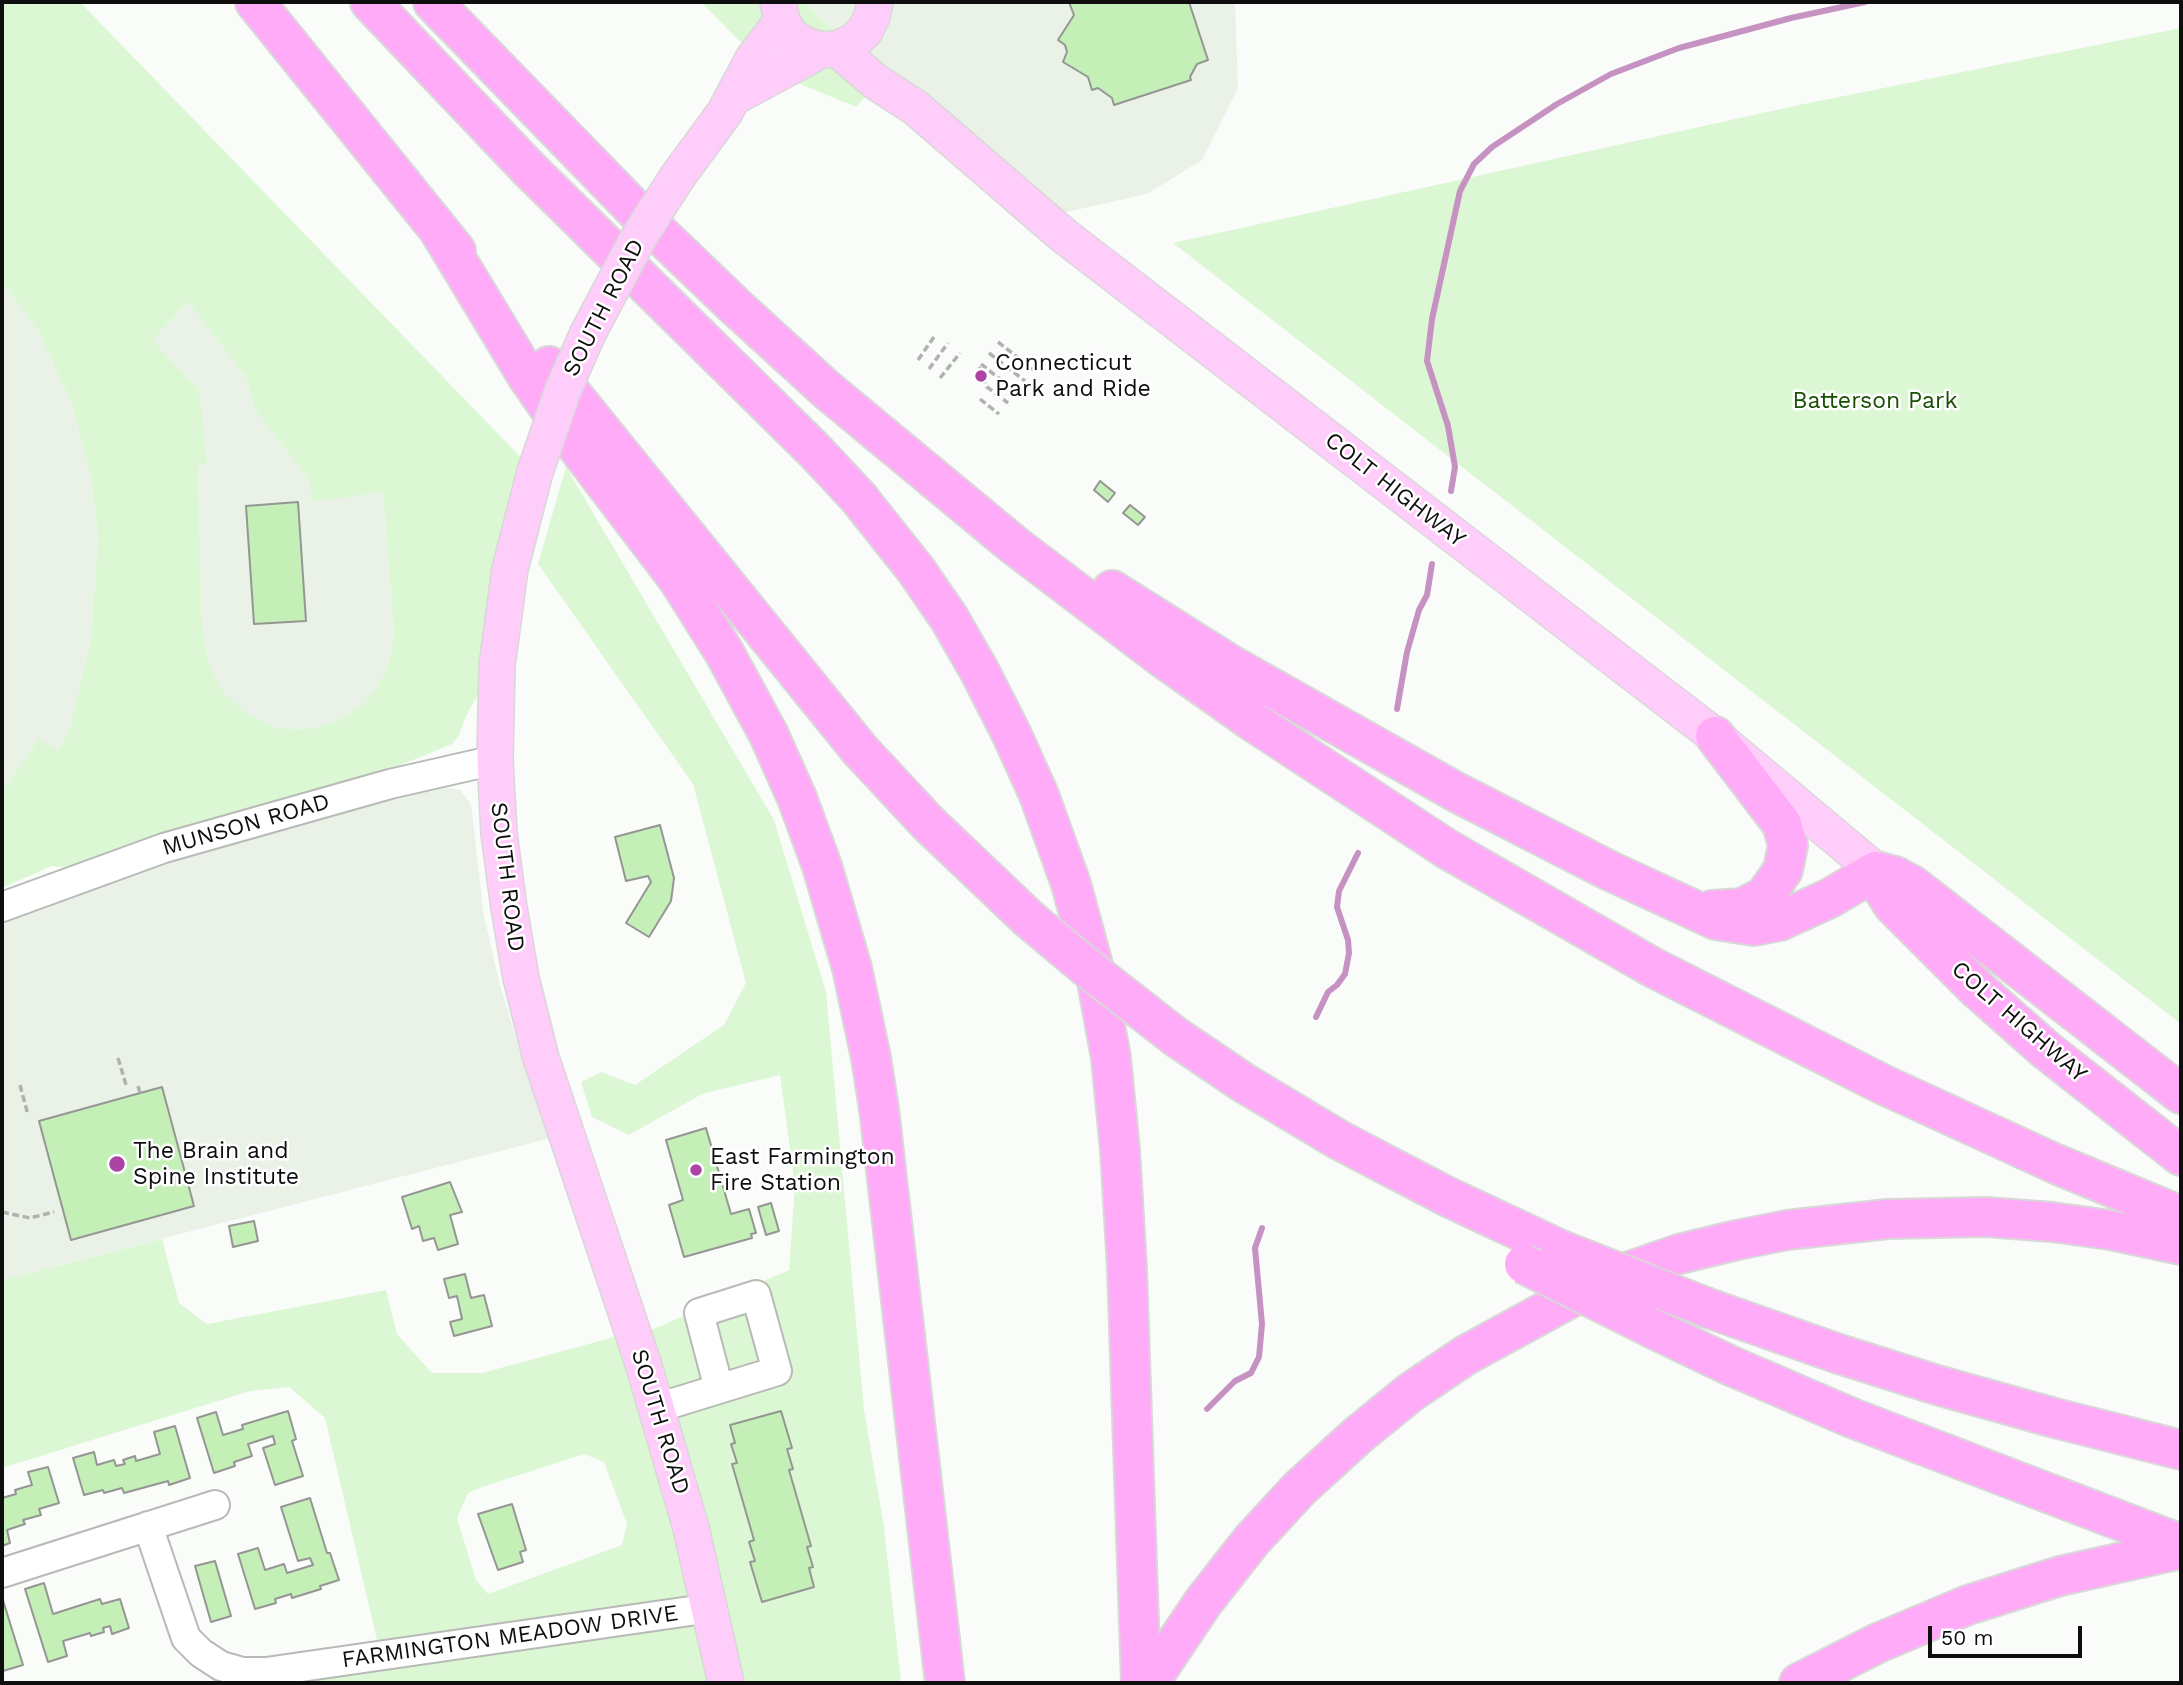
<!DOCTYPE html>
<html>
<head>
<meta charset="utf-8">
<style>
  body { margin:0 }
  #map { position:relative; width:2183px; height:1685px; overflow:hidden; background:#fafcfa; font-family:"Work Sans",sans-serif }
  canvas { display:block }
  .frame { position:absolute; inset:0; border:4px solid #0d0e0d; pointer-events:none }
  .scale { position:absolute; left:1928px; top:1626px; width:154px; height:32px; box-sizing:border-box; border:4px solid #0d0e0d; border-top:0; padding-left:9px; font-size:21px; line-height:24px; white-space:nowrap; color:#0d0e0d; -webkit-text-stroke:5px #fff; paint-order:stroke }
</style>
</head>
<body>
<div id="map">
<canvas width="2183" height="1685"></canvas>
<div class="frame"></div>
<div class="scale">50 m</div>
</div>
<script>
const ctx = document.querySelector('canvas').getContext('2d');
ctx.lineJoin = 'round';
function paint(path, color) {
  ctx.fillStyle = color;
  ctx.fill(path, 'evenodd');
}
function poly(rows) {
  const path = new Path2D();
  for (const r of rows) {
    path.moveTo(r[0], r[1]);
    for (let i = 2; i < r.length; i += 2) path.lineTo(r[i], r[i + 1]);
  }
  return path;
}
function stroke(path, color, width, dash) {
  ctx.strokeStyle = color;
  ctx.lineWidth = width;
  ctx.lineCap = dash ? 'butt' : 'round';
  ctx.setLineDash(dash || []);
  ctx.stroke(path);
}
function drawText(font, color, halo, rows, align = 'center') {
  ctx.font = font + ' "Work Sans",sans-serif';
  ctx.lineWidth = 5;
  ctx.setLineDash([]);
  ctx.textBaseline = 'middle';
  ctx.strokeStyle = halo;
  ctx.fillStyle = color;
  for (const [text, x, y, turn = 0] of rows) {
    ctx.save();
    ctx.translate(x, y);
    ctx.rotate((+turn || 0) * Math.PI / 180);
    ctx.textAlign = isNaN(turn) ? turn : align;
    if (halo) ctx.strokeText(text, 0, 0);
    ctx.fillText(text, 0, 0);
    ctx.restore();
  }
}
paint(poly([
  [804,2,1235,2,1238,88,1202,160,1147,194,1040,218,916,108],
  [2,282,37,329,72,404,92,482,98,538,91,640,70,727,59,751,37,740,2,792],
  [188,302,245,376,256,411,310,481,383,491,394,634,389,663,376,688,360,707,336,722,308,729,276,728,245,712,219,689,208,662,202,625,198,465,206,464,152,341],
  [437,786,460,790,471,804,484,916,499,981,516,1038,551,1138,2,1280,2,918,165,858]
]), '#eaf2e8');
paint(poly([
  [2,2,80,2,535,472,501,654,466,716,459,735,452,744,384,772,161,837,66,868,52,866,2,888,2,792,38,739,59,750,70,727,91,640,98,538,92,482,72,404,37,329,2,282],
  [188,302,245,376,256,411,310,481,312,502,383,492,394,634,389,663,376,688,360,707,335,722,308,729,276,728,245,712,220,689,208,662,202,625,198,466,207,464,199,390,152,341],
  [701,2,804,2,916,108,874,87,856,107,769,71],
  [2181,28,2181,1024,1173,243,1799,105],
  [566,467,774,820,826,992,864,1410,884,1527,901,1683,738,1683,649,1331,789,1270,795,1186,780,1075,702,1094,629,1135,592,1117,581,1082,601,1072,635,1085,724,1025,746,983,693,784,538,564],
  [162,1239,179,1303,207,1324,386,1290,397,1334,432,1373,482,1373,618,1336,726,1683,273,1683,384,1670,325,1418,289,1387,250,1391,2,1468,2,1280],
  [584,1454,604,1462,627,1524,622,1545,488,1594,476,1580,457,1518,468,1493,485,1486]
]), '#dbf7d3');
stroke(poly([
  [1451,491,1455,467,1448,426,1427,361,1432,319,1460,191,1474,164,1492,147,1557,104,1611,74,1679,48,1791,18,1865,2],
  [1397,709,1407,652,1419,610,1427,595,1432,564],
  [1316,1017,1328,992,1337,985,1345,974,1349,953,1348,940,1337,907,1339,891,1358,853],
  [1207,1409,1235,1381,1251,1373,1259,1357,1262,1324,1255,1248,1262,1228]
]), '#c692c1', 6);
const building = poly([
  [1069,2,1189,2,1208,60,1197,64,1190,77,1191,80,1114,105,1112,98,1098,88,1092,90,1088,77,1063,62,1067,52,1065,45,1058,40,1074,15,1069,2],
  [1100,481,1115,493,1108,502,1094,490,1100,481],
  [298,502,306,621,254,624,246,506,298,502],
  [1130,505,1145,517,1138,525,1123,513,1130,505],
  [660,825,674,878,671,901,649,937,626,923,651,882,648,876,626,881,615,837,660,825],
  [162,1087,194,1206,71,1240,39,1121,162,1087],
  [706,1128,731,1214,749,1209,756,1233,751,1234,752,1238,684,1257,669,1205,683,1200,666,1140,706,1128],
  [450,1182,462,1212,450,1215,458,1244,438,1250,434,1238,423,1241,419,1226,412,1229,402,1197,450,1182],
  [771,1203,779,1231,766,1235,758,1207,771,1203],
  [254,1221,258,1241,233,1247,229,1226,254,1221],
  [465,1274,471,1298,484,1295,492,1326,454,1336,450,1322,462,1319,457,1296,449,1298,444,1279,465,1274],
  [288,1411,296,1439,292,1441,303,1476,275,1485,263,1448,275,1444,273,1436,248,1444,252,1456,234,1462,235,1466,214,1473,197,1418,216,1412,223,1435,243,1429,242,1425,288,1411],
  [781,1411,792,1448,787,1449,793,1469,789,1470,811,1546,807,1547,813,1567,809,1568,814,1587,762,1602,750,1562,755,1561,749,1542,754,1540,732,1464,737,1463,731,1444,735,1443,730,1425,781,1411],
  [175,1426,190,1478,169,1485,168,1481,124,1493,122,1488,104,1493,103,1490,84,1495,73,1458,94,1452,97,1465,114,1460,116,1466,125,1464,123,1460,135,1456,136,1461,160,1454,154,1432,175,1426],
  [48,1467,59,1503,39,1509,41,1515,23,1520,25,1524,7,1530,10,1543,2,1546,2,1498,16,1494,15,1490,32,1485,28,1472,48,1467],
  [310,1498,327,1553,330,1553,339,1580,320,1586,321,1589,292,1598,291,1594,275,1599,276,1603,255,1609,238,1554,258,1548,265,1570,284,1564,287,1573,313,1565,310,1558,298,1561,281,1507,310,1498],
  [512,1504,526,1550,520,1552,523,1562,498,1570,478,1514,512,1504],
  [215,1561,231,1616,211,1622,195,1566,215,1561],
  [44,1583,53,1614,100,1599,102,1604,120,1599,129,1628,112,1634,110,1626,103,1628,104,1632,91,1636,90,1633,63,1641,67,1656,48,1662,25,1589,44,1583],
  [2,1597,23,1665,3,1671,2,1668,2,1597]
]);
paint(building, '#c4f0b7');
stroke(building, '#959694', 2);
const minor = poly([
  [2,907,164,848,390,784,495,760],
  [657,1408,777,1371,756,1295,699,1313,719,1389],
  [148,1526,186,1638,201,1653,221,1666,242,1672,266,1672,711,1608],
  [2,1573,215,1505]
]);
const major = poly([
  [778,2,782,21,791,36,805,45,821,50,837,49,853,42,865,31,872,16,875,2],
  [837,49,876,82,916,108,1063,235,1715,736,1876,871],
  [734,97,821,50],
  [678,176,725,112,753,59,782,21],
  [535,472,510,569,497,666,495,760,499,833,509,908,521,978,541,1058,643,1363,691,1528,726,1683]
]);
const highway = poly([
  [255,2,456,251],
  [370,2,528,168,815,451,858,497,916,570,949,618,980,672,1012,735,1039,795,1071,884,1096,976,1111,1058,1120,1150,1127,1268,1141,1683],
  [433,2,641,216,736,307,827,390,1014,545,1159,655,1252,721,1447,849,1652,967,1882,1084,2056,1164,2181,1216],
  [440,232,527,376,566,432,678,579,724,652,769,735,797,798,822,866,852,968,871,1058,879,1109,945,1683],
  [549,366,860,750,928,823,1029,919],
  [1112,590,1231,665,1456,792,1610,871,1716,920,1754,926,1780,921,1830,898,1876,871],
  [1876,871,1883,889,1893,905,1976,988,2046,1050,2181,1156],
  [1876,871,1895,876,1912,885,2181,1094],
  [1712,910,1742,908,1765,896,1783,870,1788,845,1782,824,1715,736],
  [1176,1037,1244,1083,1339,1140,1448,1197,1561,1250],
  [1708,1308,1839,1354,1937,1385,2051,1417,2181,1450],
  [1654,1329,1729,1365,1852,1418,2181,1544],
  [1149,1683,1204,1601,1252,1540,1299,1489,1357,1436,1411,1392,1466,1355,1572,1297,1624,1273,1679,1254,1737,1240,1787,1230,1888,1219,1986,1217,2052,1222,2110,1230,2181,1245],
  [1799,1683,1878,1643,1968,1605,2060,1576,2181,1549]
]);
stroke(minor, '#b8bab7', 32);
stroke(major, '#d8d8d8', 38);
stroke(highway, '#d8d8d8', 42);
stroke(poly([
  [998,342,1034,370],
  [989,353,1025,381],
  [918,360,936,334],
  [981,364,1016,392],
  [979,367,987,387,1008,403],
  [929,369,948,343],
  [940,378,960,353],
  [980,399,999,414],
  [118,1058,127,1088],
  [20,1085,28,1115],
  [138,1086,140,1093],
  [2,1212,30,1218,54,1212]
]), '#b0b2b0', 3.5, [7, 3.5]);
stroke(minor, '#fff', 28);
stroke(major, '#ffcdfa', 35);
stroke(highway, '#ffabf7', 38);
const majorBridge = poly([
  [535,472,563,390,588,333,640,235,678,176]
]);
const highwayBridge = poly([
  [1029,919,1085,966,1176,1037],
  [1561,1250,1708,1308],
  [1524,1264,1654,1329]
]);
stroke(majorBridge, '#d8d8d8', 38, []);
stroke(highwayBridge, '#d8d8d8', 42, []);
stroke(majorBridge, '#ffcdfa', 35);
stroke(highwayBridge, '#ffabf7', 38);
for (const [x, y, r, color] of [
  [981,376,7,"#ac44a6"],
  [117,1164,9,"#ac44a6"],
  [696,1170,7,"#ac44a6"]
]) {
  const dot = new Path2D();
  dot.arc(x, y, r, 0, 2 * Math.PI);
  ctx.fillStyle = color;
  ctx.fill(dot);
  stroke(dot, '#fff', 2.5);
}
drawText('23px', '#0d0e0d', '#fff', [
  ["SOUTH ROAD",604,308,-63],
  ["COLT HIGHWAY",1395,490,38],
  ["MUNSON ROAD",246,825,-16],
  ["SOUTH ROAD",507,877,83],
  ["COLT HIGHWAY",2019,1022,41],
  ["SOUTH ROAD",660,1422,73],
  ["FARMINGTON MEADOW DRIVE",510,1637,-8]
]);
drawText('23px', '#0d0e0d', '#fff', [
  ["Connecticut",995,363],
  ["Park and Ride",995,389],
  ["The Brain and",133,1151],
  ["Spine Institute",133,1177],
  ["East Farmington",710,1157],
  ["Fire Station",710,1183]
], 'left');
drawText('23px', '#184f00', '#fff', [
  ["Batterson Park",1875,401]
]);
</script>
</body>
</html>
